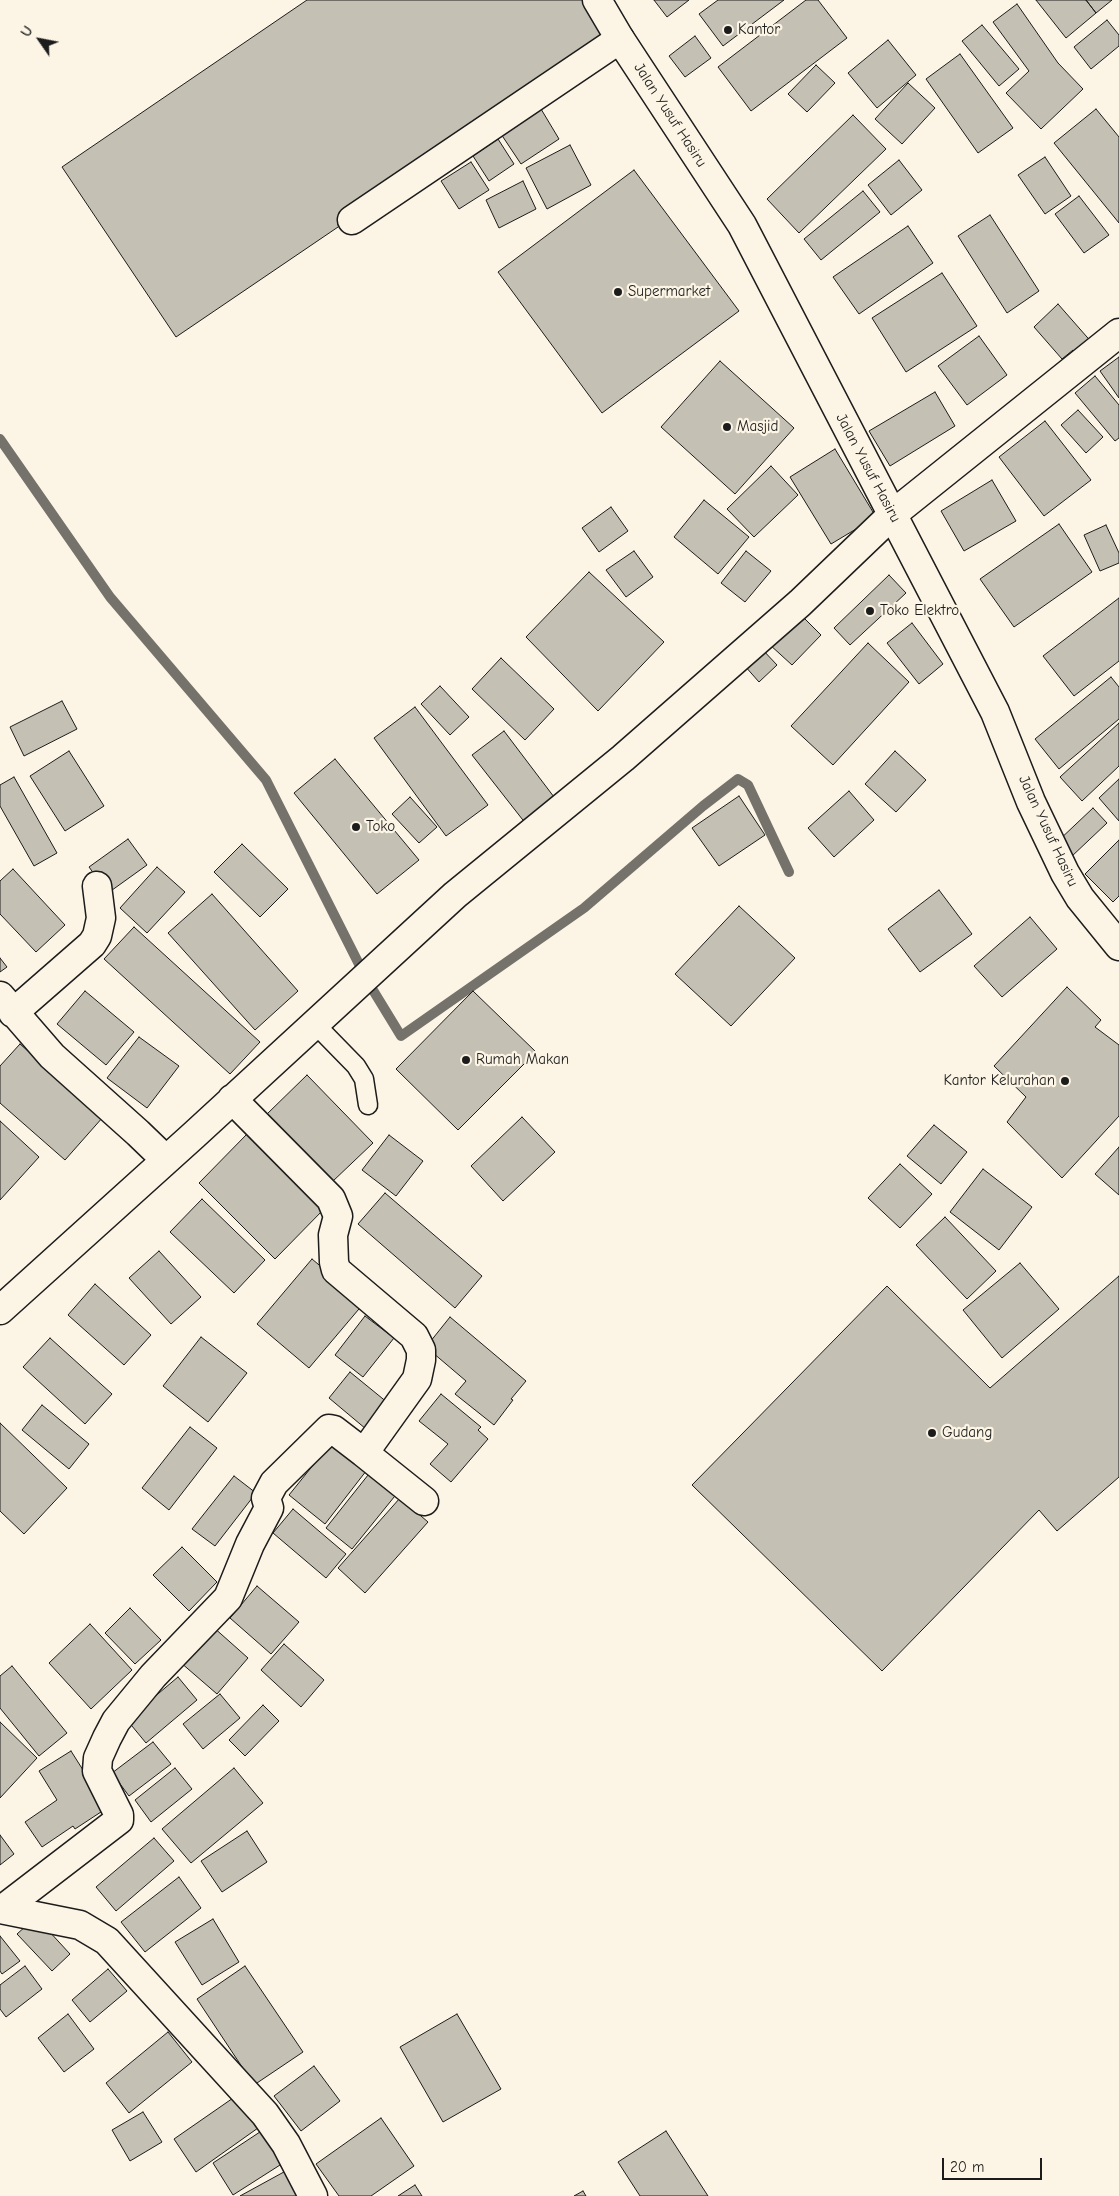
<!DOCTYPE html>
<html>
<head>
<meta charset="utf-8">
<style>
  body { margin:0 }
  #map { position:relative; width:1119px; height:2196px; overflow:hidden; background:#fcf5e5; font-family:"Comic Neue",sans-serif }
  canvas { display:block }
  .north { position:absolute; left:15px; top:15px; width:50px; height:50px; -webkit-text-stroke:4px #fcf5e5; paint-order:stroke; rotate:303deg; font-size:14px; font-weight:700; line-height:20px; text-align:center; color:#1c1c1c }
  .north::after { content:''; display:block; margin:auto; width:18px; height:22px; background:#1c1c1c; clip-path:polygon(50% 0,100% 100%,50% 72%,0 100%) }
  .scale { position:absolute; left:942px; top:2158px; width:100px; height:22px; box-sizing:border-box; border:2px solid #1c1c1c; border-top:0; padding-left:6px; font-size:15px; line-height:18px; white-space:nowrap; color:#1c1c1c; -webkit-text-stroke:4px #fcf5e5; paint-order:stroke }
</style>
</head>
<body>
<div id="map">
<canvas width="1119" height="2196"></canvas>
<div class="north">U</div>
<div class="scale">20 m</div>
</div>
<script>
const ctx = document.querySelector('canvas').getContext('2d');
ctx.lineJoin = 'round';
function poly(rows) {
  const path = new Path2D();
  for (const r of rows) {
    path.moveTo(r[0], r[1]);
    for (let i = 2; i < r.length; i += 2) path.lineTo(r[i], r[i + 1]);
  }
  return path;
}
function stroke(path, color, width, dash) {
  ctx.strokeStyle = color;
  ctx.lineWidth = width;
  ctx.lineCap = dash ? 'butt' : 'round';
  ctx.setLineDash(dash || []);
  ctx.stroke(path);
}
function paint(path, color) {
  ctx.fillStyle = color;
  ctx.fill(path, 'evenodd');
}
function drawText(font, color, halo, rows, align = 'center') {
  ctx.font = font + ' "Comic Neue",sans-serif';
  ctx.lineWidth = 4.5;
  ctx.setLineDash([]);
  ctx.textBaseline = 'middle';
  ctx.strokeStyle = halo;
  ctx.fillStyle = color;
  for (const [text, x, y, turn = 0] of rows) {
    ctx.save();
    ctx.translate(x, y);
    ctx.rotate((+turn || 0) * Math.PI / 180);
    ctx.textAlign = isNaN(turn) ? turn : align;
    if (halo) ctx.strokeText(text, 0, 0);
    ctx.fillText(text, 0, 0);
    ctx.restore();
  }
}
stroke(poly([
  [0,439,110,597,266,780,368,982,401,1036,584,908,703,806,738,779,748,785,789,872]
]), '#75726c', 10);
const building = poly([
  [307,0,584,0,612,41,176,337,62,167,307,0],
  [654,0,689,0,667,17,654,0],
  [718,0,784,0,723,46,699,14,718,0],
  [806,0,818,0,847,38,751,111,718,67,806,0],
  [1036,0,1086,0,1096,13,1066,38,1036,0],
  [1086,0,1112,0,1096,13,1086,0],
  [1017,4,1058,63,1083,89,1041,129,1006,93,1029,71,993,22,1017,4],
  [1107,20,1119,35,1119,46,1091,69,1074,47,1107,20],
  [982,25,1019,69,999,86,962,41,982,25],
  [695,36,711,58,685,77,669,56,695,36],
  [888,40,916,75,877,108,848,73,888,40],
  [960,54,1013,128,978,153,926,79,960,54],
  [816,65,835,83,807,112,788,94,816,65],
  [908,83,935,108,902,144,875,119,908,83],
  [541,109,559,139,521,164,501,134,541,109],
  [1096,109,1119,137,1119,223,1054,143,1096,109],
  [853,115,886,149,799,233,767,199,853,115],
  [498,139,514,164,489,181,473,156,498,139],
  [570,145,591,185,547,209,526,168,570,145],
  [1045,157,1071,196,1045,214,1018,175,1045,157],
  [899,160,922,190,891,215,868,185,899,160],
  [471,162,489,190,459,209,441,181,471,162],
  [634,170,739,311,602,413,498,272,634,170],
  [523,181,536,209,499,228,486,200,523,181],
  [863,191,880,212,821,260,804,239,863,191],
  [1079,196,1109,235,1084,253,1055,214,1079,196],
  [990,215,1039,291,1007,313,958,236,990,215],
  [908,226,933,263,859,314,833,277,908,226],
  [942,273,977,326,906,372,872,318,942,273],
  [1058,304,1094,345,1080,357,1073,350,1062,359,1034,327,1058,304],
  [979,336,1007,375,967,405,938,366,979,336],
  [1119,357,1119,398,1100,371,1119,357],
  [720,361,794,428,735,494,661,427,720,361],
  [1095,376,1119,405,1119,438,1115,441,1075,393,1095,376],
  [935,392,955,426,890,466,869,431,935,392],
  [1078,410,1103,437,1086,453,1061,425,1078,410],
  [1045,421,1091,480,1044,516,999,457,1045,421],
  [835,449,876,517,831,544,790,477,835,449],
  [771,466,798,495,754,537,727,509,771,466],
  [992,480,1016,521,964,551,941,511,992,480],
  [704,500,749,537,718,574,674,537,704,500],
  [611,507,628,531,599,552,582,528,611,507],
  [1059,524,1092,572,1014,627,980,579,1059,524],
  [1106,525,1119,553,1119,563,1100,571,1084,535,1106,525],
  [634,551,653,577,626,597,606,570,634,551],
  [746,551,771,571,745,602,721,583,746,551],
  [589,572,664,642,598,711,526,637,589,572],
  [889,575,906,593,850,645,834,628,889,575],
  [1119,598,1119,661,1074,696,1043,656,1119,598],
  [799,613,821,635,792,665,769,644,799,613],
  [912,623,943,664,919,684,887,643,912,623],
  [868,643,909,682,833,765,791,726,868,643],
  [761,648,777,665,759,682,744,665,761,648],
  [501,658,554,709,525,740,472,689,501,658],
  [1111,677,1119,687,1119,719,1059,769,1035,739,1111,677],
  [440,686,469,717,450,735,421,704,440,686],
  [62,701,77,729,24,756,10,727,62,701],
  [415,707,488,805,446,836,374,738,415,707],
  [1119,723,1119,766,1082,801,1060,777,1119,723],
  [504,731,554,797,526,824,472,755,504,731],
  [69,751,104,806,65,831,30,776,69,751],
  [895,751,926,780,896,812,865,784,895,751],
  [335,759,419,860,377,894,294,793,335,759],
  [14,777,57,853,34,866,0,806,0,785,14,777],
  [1119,779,1119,821,1099,798,1119,779],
  [849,791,874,820,834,857,808,828,849,791],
  [739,796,765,835,719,866,692,828,739,796],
  [410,797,437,827,419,843,392,814,410,797],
  [1093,808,1107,823,1071,857,1057,842,1093,808],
  [128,839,147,865,108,893,89,867,128,839],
  [1119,840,1119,896,1113,902,1085,874,1119,840],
  [242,844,288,889,260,917,214,872,242,844],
  [157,867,185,892,147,933,120,908,157,867],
  [13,869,65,925,36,952,0,914,0,881,13,869],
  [939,890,972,934,920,972,888,929,939,890],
  [212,894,298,991,255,1030,168,933,212,894],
  [739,906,795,958,731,1026,675,974,739,906],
  [1030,917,1057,949,1002,997,974,966,1030,917],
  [134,927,260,1042,230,1074,104,959,134,927],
  [0,958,7,967,0,972,0,958],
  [1067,987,1101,1020,1095,1027,1119,1045,1119,1116,1062,1178,1007,1122,1026,1097,994,1066,1067,987],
  [85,991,134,1032,106,1065,57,1024,85,991],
  [473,991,536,1052,458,1130,396,1069,473,991],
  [139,1037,179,1066,147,1108,107,1078,139,1037],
  [20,1044,103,1117,65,1160,0,1103,0,1066,20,1044],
  [307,1075,373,1143,332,1182,266,1115,307,1075],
  [522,1117,555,1152,503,1201,471,1166,522,1117],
  [0,1121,39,1157,0,1200,0,1121],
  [934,1125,967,1152,941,1184,907,1156,934,1125],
  [249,1132,325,1208,275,1259,199,1183,249,1132],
  [389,1135,423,1161,396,1196,362,1170,389,1135],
  [1119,1147,1119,1195,1095,1174,1119,1147],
  [900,1164,932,1194,900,1228,868,1198,900,1164],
  [983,1169,1032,1207,999,1250,950,1212,983,1169],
  [385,1193,482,1276,455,1308,358,1224,385,1193],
  [202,1199,265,1260,234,1293,170,1232,202,1199],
  [945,1217,996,1271,967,1299,916,1245,945,1217],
  [159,1251,201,1297,171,1324,129,1278,159,1251],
  [312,1259,364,1303,309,1368,257,1324,312,1259],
  [1020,1263,1059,1309,1002,1358,963,1310,1020,1263],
  [1119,1276,1119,1477,1057,1531,1039,1510,882,1671,692,1485,887,1286,990,1388,1119,1276],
  [95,1284,151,1335,124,1365,68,1315,95,1284],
  [365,1316,394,1338,363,1377,335,1355,365,1316],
  [450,1317,526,1381,511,1399,513,1400,494,1425,455,1394,466,1381,426,1347,450,1317],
  [201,1337,247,1373,208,1422,163,1386,201,1337],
  [50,1338,112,1394,85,1424,23,1367,50,1338],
  [350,1372,388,1403,366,1429,329,1398,350,1372],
  [441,1394,481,1427,478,1430,488,1439,451,1482,430,1464,448,1444,419,1421,441,1394],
  [42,1405,89,1444,69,1469,22,1430,42,1405],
  [0,1423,67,1488,24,1534,0,1511,0,1423],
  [190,1427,217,1448,169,1510,142,1488,190,1427],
  [335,1438,370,1466,325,1524,289,1495,335,1438],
  [376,1465,403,1486,352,1549,326,1528,376,1465],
  [234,1476,256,1493,215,1546,192,1529,234,1476],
  [400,1498,428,1522,365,1593,338,1568,400,1498],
  [293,1509,346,1554,326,1578,273,1533,293,1509],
  [182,1547,217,1582,189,1611,153,1575,182,1547],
  [257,1586,299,1622,271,1654,230,1618,257,1586],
  [130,1608,161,1640,135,1664,105,1633,130,1608],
  [90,1624,132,1670,91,1709,49,1663,90,1624],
  [212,1626,248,1658,217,1694,180,1662,212,1626],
  [284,1644,324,1680,301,1707,261,1670,284,1644],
  [12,1666,67,1733,39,1756,0,1708,0,1676,12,1666],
  [178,1677,197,1700,146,1743,127,1720,178,1677],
  [220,1694,240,1718,203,1749,183,1724,220,1694],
  [263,1705,279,1721,245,1756,229,1740,263,1705],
  [0,1722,37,1758,0,1798,0,1722],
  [153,1742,171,1764,129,1796,112,1773,153,1742],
  [71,1751,107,1808,75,1829,73,1826,42,1847,25,1822,57,1800,39,1771,71,1751],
  [175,1768,192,1789,151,1822,135,1800,175,1768],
  [234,1768,263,1803,191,1863,162,1829,234,1768],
  [247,1831,267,1862,222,1892,201,1861,247,1831],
  [0,1835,14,1854,0,1865,0,1835],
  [154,1838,174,1861,116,1911,96,1887,154,1838],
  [179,1877,201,1908,145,1952,121,1922,179,1877],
  [36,1917,70,1954,52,1971,17,1934,36,1917],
  [213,1919,239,1962,202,1985,175,1942,213,1919],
  [0,1936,20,1961,2,1974,0,1971,0,1936],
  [25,1966,42,1989,6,2017,0,2009,0,1985,25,1966],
  [245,1966,303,2052,254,2085,197,1999,245,1966],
  [108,1969,127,1991,90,2022,72,2000,108,1969],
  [68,2014,94,2049,64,2072,38,2038,68,2014],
  [457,2014,501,2089,443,2122,400,2047,457,2014],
  [168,2032,192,2062,129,2113,106,2083,168,2032],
  [314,2066,340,2101,301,2131,274,2096,314,2066],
  [236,2096,258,2128,196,2172,174,2139,236,2096],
  [143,2112,162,2142,130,2161,112,2130,143,2112],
  [381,2118,414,2166,371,2196,339,2196,316,2164,381,2118],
  [269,2126,291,2158,233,2195,213,2163,269,2126],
  [666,2131,708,2196,640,2196,618,2162,666,2131],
  [293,2167,309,2196,240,2196,293,2167],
  [415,2185,422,2196,398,2196,415,2185],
  [583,2191,586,2196,574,2196,583,2191]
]);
paint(building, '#c4c0b3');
stroke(building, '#1c1c1c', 1);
const lane = poly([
  [314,1023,356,1066,364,1079,368,1105]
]);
const street = poly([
  [352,220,620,39],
  [0,996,52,1056,138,1133,166,1160],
  [13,1013,92,944,97,936,101,918,97,886],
  [0,1310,194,1135,455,895,623,758,800,603,893,514,1119,333],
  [364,1453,424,1501],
  [0,1909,80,1925,107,1941,265,2114,286,2144,313,2196],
  [3,1909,119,1820,119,1815,97,1771,98,1758,107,1738,116,1721,153,1676,228,1598,250,1544,269,1508,266,1498,274,1483,329,1429,334,1430,364,1453,417,1379,421,1360,421,1350,414,1336,336,1270,334,1262,333,1235,338,1216,331,1199,232,1099]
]);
const secondary = poly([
  [597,0,620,39,742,225,995,712,1031,802,1065,873,1080,898,1119,946]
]);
stroke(lane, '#1c1c1c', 21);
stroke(street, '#1c1c1c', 31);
stroke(secondary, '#1c1c1c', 31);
stroke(lane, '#fcf5e5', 18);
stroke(street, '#fcf5e5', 28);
stroke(secondary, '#fcf5e5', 28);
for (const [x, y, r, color] of [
  [728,30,5,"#1c1c1c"],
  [618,292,5,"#1c1c1c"],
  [727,427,5,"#1c1c1c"],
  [870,611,5,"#1c1c1c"],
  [356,827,5,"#1c1c1c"],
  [466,1060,5,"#1c1c1c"],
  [1065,1081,5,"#1c1c1c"],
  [932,1433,5,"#1c1c1c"]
]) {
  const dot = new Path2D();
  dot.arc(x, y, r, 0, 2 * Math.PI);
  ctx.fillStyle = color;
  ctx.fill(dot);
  stroke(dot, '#fcf5e5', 2);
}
drawText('15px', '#1c1c1c', '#fcf5e5', [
  ["Kantor",738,30],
  ["Supermarket",628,292],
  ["Masjid",737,427],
  ["Toko Elektro",880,611],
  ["Toko",366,827],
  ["Rumah Makan",476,1060],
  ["Kantor Kelurahan",1055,1081,"right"],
  ["Gudang",942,1433]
], 'left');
drawText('15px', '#1c1c1c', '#fcf5e5', [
  ["Jalan Yusuf Hasiru",670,115,57],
  ["Jalan Yusuf Hasiru",868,468,62],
  ["Jalan Yusuf Hasiru",1048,831,65]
]);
</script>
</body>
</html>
